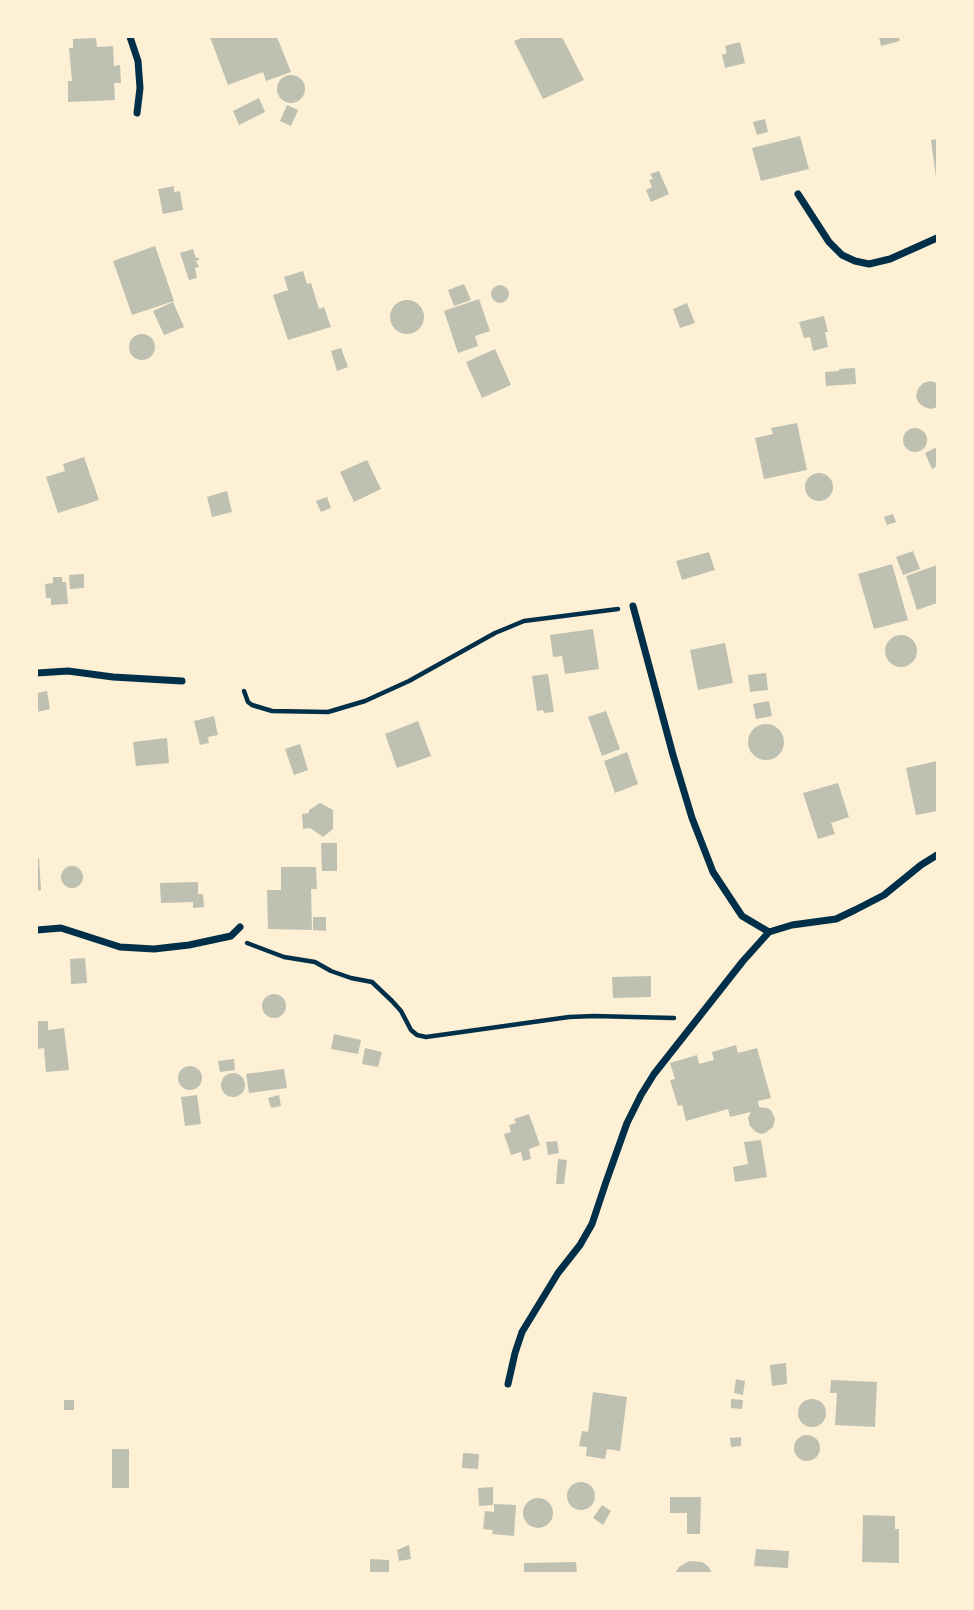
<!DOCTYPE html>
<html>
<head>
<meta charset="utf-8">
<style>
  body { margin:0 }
  #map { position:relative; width:974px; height:1610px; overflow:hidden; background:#fdf0d5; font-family:"DM Sans",sans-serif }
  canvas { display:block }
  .frame { position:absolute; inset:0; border:38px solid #fdf0d5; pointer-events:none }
</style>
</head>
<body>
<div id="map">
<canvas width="974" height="1610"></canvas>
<div class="frame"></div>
</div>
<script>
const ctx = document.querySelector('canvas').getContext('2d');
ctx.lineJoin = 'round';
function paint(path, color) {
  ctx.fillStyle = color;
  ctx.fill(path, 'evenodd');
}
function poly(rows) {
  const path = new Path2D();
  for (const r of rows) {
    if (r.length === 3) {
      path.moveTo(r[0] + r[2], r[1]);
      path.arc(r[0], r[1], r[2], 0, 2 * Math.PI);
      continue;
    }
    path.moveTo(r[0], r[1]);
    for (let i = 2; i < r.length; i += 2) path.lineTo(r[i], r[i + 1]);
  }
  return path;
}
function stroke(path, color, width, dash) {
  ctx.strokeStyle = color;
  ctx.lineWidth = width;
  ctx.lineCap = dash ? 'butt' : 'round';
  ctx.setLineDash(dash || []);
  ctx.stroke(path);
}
paint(poly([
  [210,37,277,37,291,72,266,81,263,72,228,85],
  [524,37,562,37,584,80,543,99,514,41],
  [879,37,899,37,900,41,881,46],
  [96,38,97,47,113,46,114,66,120,65,121,83,114,83,115,100,68,102,68,81,72,81,69,48,73,48,73,39],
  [740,42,745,63,725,68,722,55,727,53,725,46],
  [291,89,14],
  [259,98,265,112,239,125,233,111],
  [287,105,298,110,291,126,280,121],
  [765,119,768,132,757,135,753,122],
  [800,136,809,169,761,181,752,148],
  [937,139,937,178,936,178,931,140],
  [659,171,669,194,651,202,646,190,652,187,649,180,653,179,650,174],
  [174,186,174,192,180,191,183,210,163,214,158,189],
  [155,246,174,301,132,315,113,261],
  [193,249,196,258,199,258,199,260,196,261,199,267,195,268,197,278,189,280,180,253],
  [303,271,307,284,311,283,319,309,324,307,331,327,288,340,273,295,288,290,284,277],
  [464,284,471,300,454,306,448,290],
  [500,294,9],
  [479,299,490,331,475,336,478,346,458,353,444,311],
  [407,317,17],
  [173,302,184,327,164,335,153,311],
  [687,303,695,323,680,328,673,309],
  [824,316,828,332,825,332,828,347,813,351,810,337,804,338,799,322],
  [142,347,13],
  [341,348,348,367,337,371,331,351],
  [495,349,511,385,482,398,466,362],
  [855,368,856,384,826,386,825,372,839,371,839,369],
  [930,381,937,383,937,407,931,409,924,407,918,402,916,396,918,389,923,383],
  [797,423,807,470,764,479,755,438,773,434,771,428],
  [915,440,12],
  [937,447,937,466,932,469,925,453],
  [84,457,99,500,58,513,46,477,65,471,63,464],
  [367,460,381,489,354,502,340,472],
  [819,487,14],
  [227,491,232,512,212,517,207,497],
  [327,497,331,508,321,512,316,501],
  [893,514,896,522,887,525,884,517],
  [913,551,920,569,903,575,896,557],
  [709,552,715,570,682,580,676,561],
  [892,564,908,620,874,629,858,574],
  [937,565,937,603,917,610,906,576],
  [84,574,84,588,70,589,69,575],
  [53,577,62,577,62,582,66,582,68,604,51,605,51,598,46,598,45,584,53,583],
  [593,629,599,669,565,674,562,656,553,657,550,635],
  [901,651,16],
  [725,643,733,683,698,690,690,650],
  [766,673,768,690,750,692,748,675],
  [548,674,554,712,544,713,543,710,537,711,532,676],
  [47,691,50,709,37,712,37,693],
  [769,701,772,716,756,719,753,704],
  [606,711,620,749,602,756,588,717],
  [214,716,218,735,208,737,209,743,200,745,194,721],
  [418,721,431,756,397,768,385,734],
  [766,742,18],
  [167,738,169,763,136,766,133,742],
  [300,744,308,770,294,775,285,749],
  [627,752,638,784,615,793,604,761],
  [937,761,937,811,916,815,906,768],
  [838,783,849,817,831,823,835,834,818,839,803,793],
  [320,803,333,810,333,829,323,837,310,828,303,829,302,814,309,813,309,810],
  [321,843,337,843,337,871,322,871],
  [37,858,39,858,41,890,37,891],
  [72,877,11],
  [281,867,316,867,317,889,311,889,312,930,268,929,267,890,281,890],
  [198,882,198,894,203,894,204,907,193,908,193,902,161,903,160,883],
  [313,917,326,917,326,931,313,930],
  [85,958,87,983,71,984,70,959],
  [651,976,651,997,613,998,612,977],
  [274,1006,12],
  [37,1021,48,1021,48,1030,64,1028,69,1070,46,1072,44,1048,37,1049],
  [334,1034,361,1040,358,1054,331,1049],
  [736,1045,738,1053,757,1048,771,1098,758,1101,759,1107,767,1108,771,1110,775,1119,773,1127,765,1133,761,1134,756,1132,750,1126,748,1118,751,1112,730,1117,728,1109,686,1121,682,1105,678,1106,670,1080,675,1079,670,1063,697,1055,699,1064,714,1060,712,1052],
  [365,1048,382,1052,378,1067,362,1064],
  [234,1059,235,1070,220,1072,218,1061],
  [190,1078,12],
  [284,1069,287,1088,249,1093,246,1074],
  [233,1085,12],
  [197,1095,201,1124,185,1126,181,1097],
  [279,1095,281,1106,271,1108,268,1098],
  [529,1114,540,1145,529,1149,531,1159,523,1161,521,1152,511,1155,504,1134,511,1132,509,1125,516,1123,514,1119],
  [761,1140,767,1177,735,1182,733,1167,748,1164,744,1142],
  [557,1141,559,1153,548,1155,546,1142],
  [558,1159,567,1160,564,1184,556,1184],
  [786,1363,787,1384,772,1386,770,1365],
  [736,1379,745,1381,743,1395,734,1393],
  [831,1380,877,1382,875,1427,835,1425,837,1393,830,1393],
  [593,1392,627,1397,620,1451,607,1449,605,1459,586,1456,587,1447,579,1446,582,1431,588,1432],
  [731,1399,743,1400,742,1409,731,1408],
  [812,1413,14],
  [64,1400,74,1400,74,1410,64,1410],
  [807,1448,13],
  [741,1437,741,1446,731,1447,730,1438],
  [112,1449,129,1449,129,1488,112,1488],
  [463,1453,479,1454,478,1469,462,1468],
  [581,1496,14],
  [493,1487,493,1505,479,1506,478,1488],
  [670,1497,701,1497,700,1534,687,1534,687,1513,670,1513],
  [538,1513,15],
  [494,1504,516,1505,514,1536,492,1534,493,1530,483,1529,485,1511,494,1512],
  [602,1505,611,1511,603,1525,593,1518],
  [863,1515,895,1516,895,1529,899,1529,899,1563,862,1562],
  [409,1545,411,1559,399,1561,397,1550],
  [756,1549,789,1551,788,1568,754,1566],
  [370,1559,389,1560,389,1573,370,1573],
  [689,1561,702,1562,708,1566,712,1573,675,1573,679,1567],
  [576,1562,577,1573,524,1573,524,1563]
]), '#bec0b2');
stroke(poly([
  [244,691,248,702,252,705,272,711,328,712,365,701,409,681,495,633,524,621,618,609],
  [247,943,284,957,315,962,331,971,351,978,372,982,392,1001,401,1011,411,1030,417,1035,426,1037,569,1017,594,1016,674,1018]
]), '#003049', 4.5);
stroke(poly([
  [130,37,138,61,140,88,137,113],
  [798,194,829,242,842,255,855,261,869,264,890,259,937,238],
  [633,606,673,755,692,818,713,872,742,916,769,932],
  [37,673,68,671,113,677,182,681],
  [37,930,61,928,120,947,154,949,189,945,231,936,240,927],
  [508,1384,515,1353,522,1332,558,1273,580,1245,592,1224,606,1182,627,1123,641,1095,654,1074,743,961,769,932,792,925,836,919,855,910,884,895,921,865,937,855]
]), '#003049', 7);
</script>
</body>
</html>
